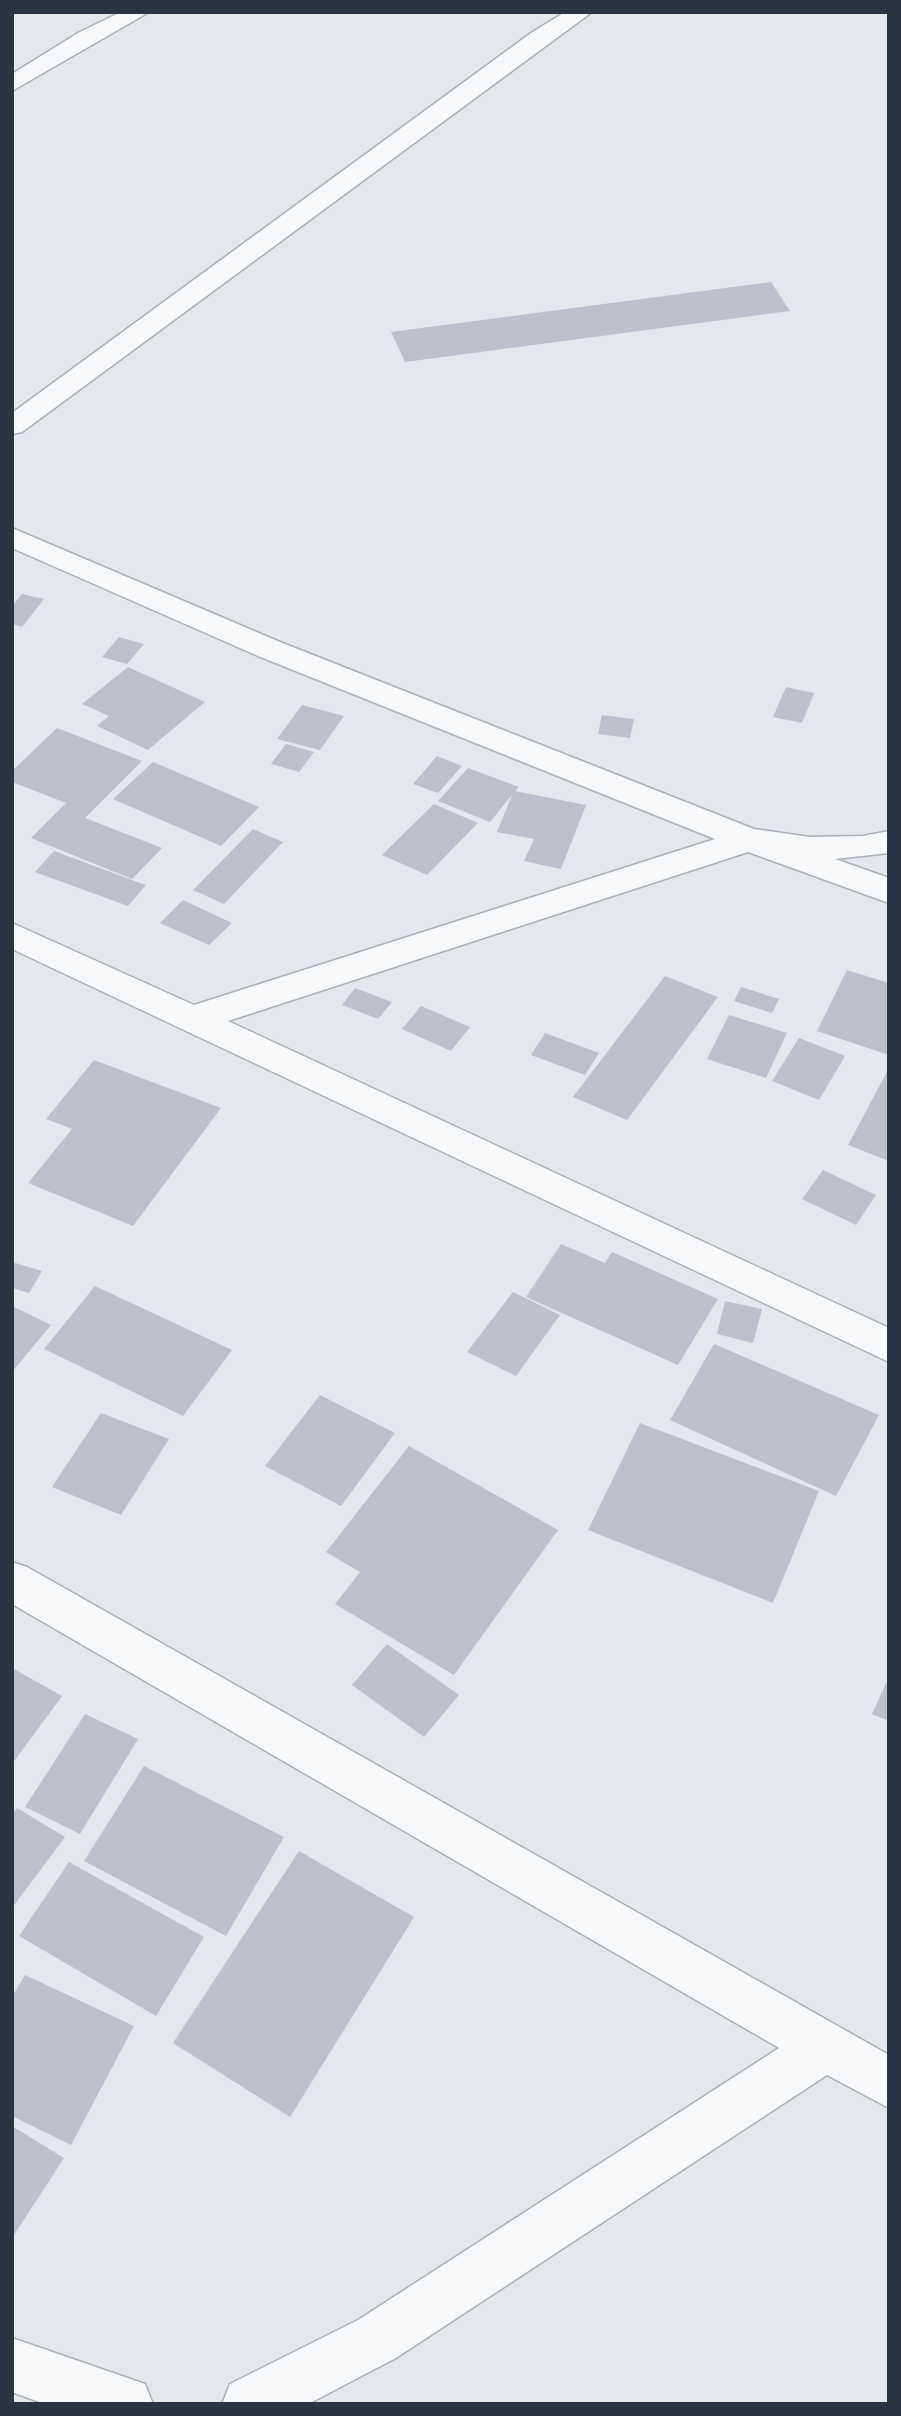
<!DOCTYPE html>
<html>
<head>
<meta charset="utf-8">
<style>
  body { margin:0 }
  #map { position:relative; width:901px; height:2416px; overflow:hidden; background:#e4e7ec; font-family:"Alegreya Sans",sans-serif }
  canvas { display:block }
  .frame { position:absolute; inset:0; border:14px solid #2b3445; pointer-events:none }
</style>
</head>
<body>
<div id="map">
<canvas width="901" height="2416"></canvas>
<div class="frame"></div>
</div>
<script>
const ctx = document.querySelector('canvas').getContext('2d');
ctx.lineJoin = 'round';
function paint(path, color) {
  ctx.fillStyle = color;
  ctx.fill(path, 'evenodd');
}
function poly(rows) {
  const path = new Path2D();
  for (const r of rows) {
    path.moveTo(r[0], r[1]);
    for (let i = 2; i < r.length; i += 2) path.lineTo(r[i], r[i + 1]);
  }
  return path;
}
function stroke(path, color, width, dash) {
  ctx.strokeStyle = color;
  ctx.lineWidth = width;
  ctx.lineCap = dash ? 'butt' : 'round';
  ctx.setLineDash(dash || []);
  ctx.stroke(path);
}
paint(poly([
  [771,282,790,311,405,362,391,332],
  [22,594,44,599,22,627,12,624,12,606],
  [119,637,144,644,127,664,102,657],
  [128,667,205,702,148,750,97,726,109,716,82,704],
  [786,687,814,693,802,723,773,717],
  [302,705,344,716,320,750,277,739],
  [602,715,634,719,630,738,598,734],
  [57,728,142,761,85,818,162,848,132,879,31,838,66,803,12,782,12,771],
  [286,744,314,752,299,772,271,764],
  [437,756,462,766,438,793,413,784],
  [153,762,259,807,221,846,113,799],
  [468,768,519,787,515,791,586,805,561,869,524,861,534,839,497,832,512,795,490,822,438,801],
  [434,804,478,823,427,875,382,855],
  [253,829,283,842,224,904,193,890],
  [54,851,140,883,146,885,128,906,35,872],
  [183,900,232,923,209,945,160,923],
  [847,970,889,983,889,1055,817,1031],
  [665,976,718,997,627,1120,573,1097],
  [741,987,779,999,772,1013,734,1001],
  [355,988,392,1002,378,1019,342,1005],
  [421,1006,470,1027,451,1051,402,1029],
  [729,1015,787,1033,766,1078,707,1059],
  [545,1033,599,1053,585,1075,531,1055],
  [799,1038,845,1056,819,1100,772,1081],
  [94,1060,221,1108,133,1226,28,1183,72,1129,46,1119],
  [889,1068,889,1161,848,1145],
  [823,1170,876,1195,856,1225,802,1199],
  [561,1244,605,1263,612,1252,718,1299,678,1365,526,1297],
  [12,1262,42,1271,29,1293,12,1288],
  [95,1286,232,1350,183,1416,44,1349],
  [513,1292,560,1315,516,1376,467,1352],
  [725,1301,762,1309,753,1343,717,1334],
  [12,1306,51,1325,12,1372],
  [714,1344,879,1415,836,1496,670,1420],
  [320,1395,395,1433,341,1506,265,1466],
  [101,1413,169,1439,121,1515,52,1487],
  [640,1423,819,1491,773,1603,588,1530],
  [409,1446,558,1530,454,1675,335,1604,360,1572,326,1552],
  [387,1644,459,1695,424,1737,352,1685],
  [14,1669,62,1696,12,1764,12,1671],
  [889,1677,889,1721,872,1714],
  [85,1714,138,1739,80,1834,25,1807],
  [144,1766,284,1837,226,1936,84,1861],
  [17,1808,65,1837,12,1908,12,1815],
  [299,1851,414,1917,290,2117,173,2043],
  [69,1862,204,1937,156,2016,19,1936],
  [25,1975,134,2026,71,2145,12,2116,12,1997],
  [12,2126,64,2158,12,2238]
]), '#bbc0ca');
const minor = poly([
  [121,12,149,12,12,91,12,74,78,33,121,12],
  [565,12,592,12,22,432,12,434,12,413,531,33,565,12],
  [12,528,280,642,754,829,810,837,863,836,889,831,889,853,835,859,889,878,889,903,748,852,228,1021,889,1328,889,1362,12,949,12,923,194,1005,715,839,258,656,12,548,12,528],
  [12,1562,27,1567,889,2055,889,2108,827,2075,396,2358,308,2404,222,2404,230,2384,358,2320,779,2048,12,1604,12,1562],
  [12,2338,145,2384,153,2404,45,2404,12,2392,12,2338]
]);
stroke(minor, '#a9aeb7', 3);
paint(minor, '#f7f8fa');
</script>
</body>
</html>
